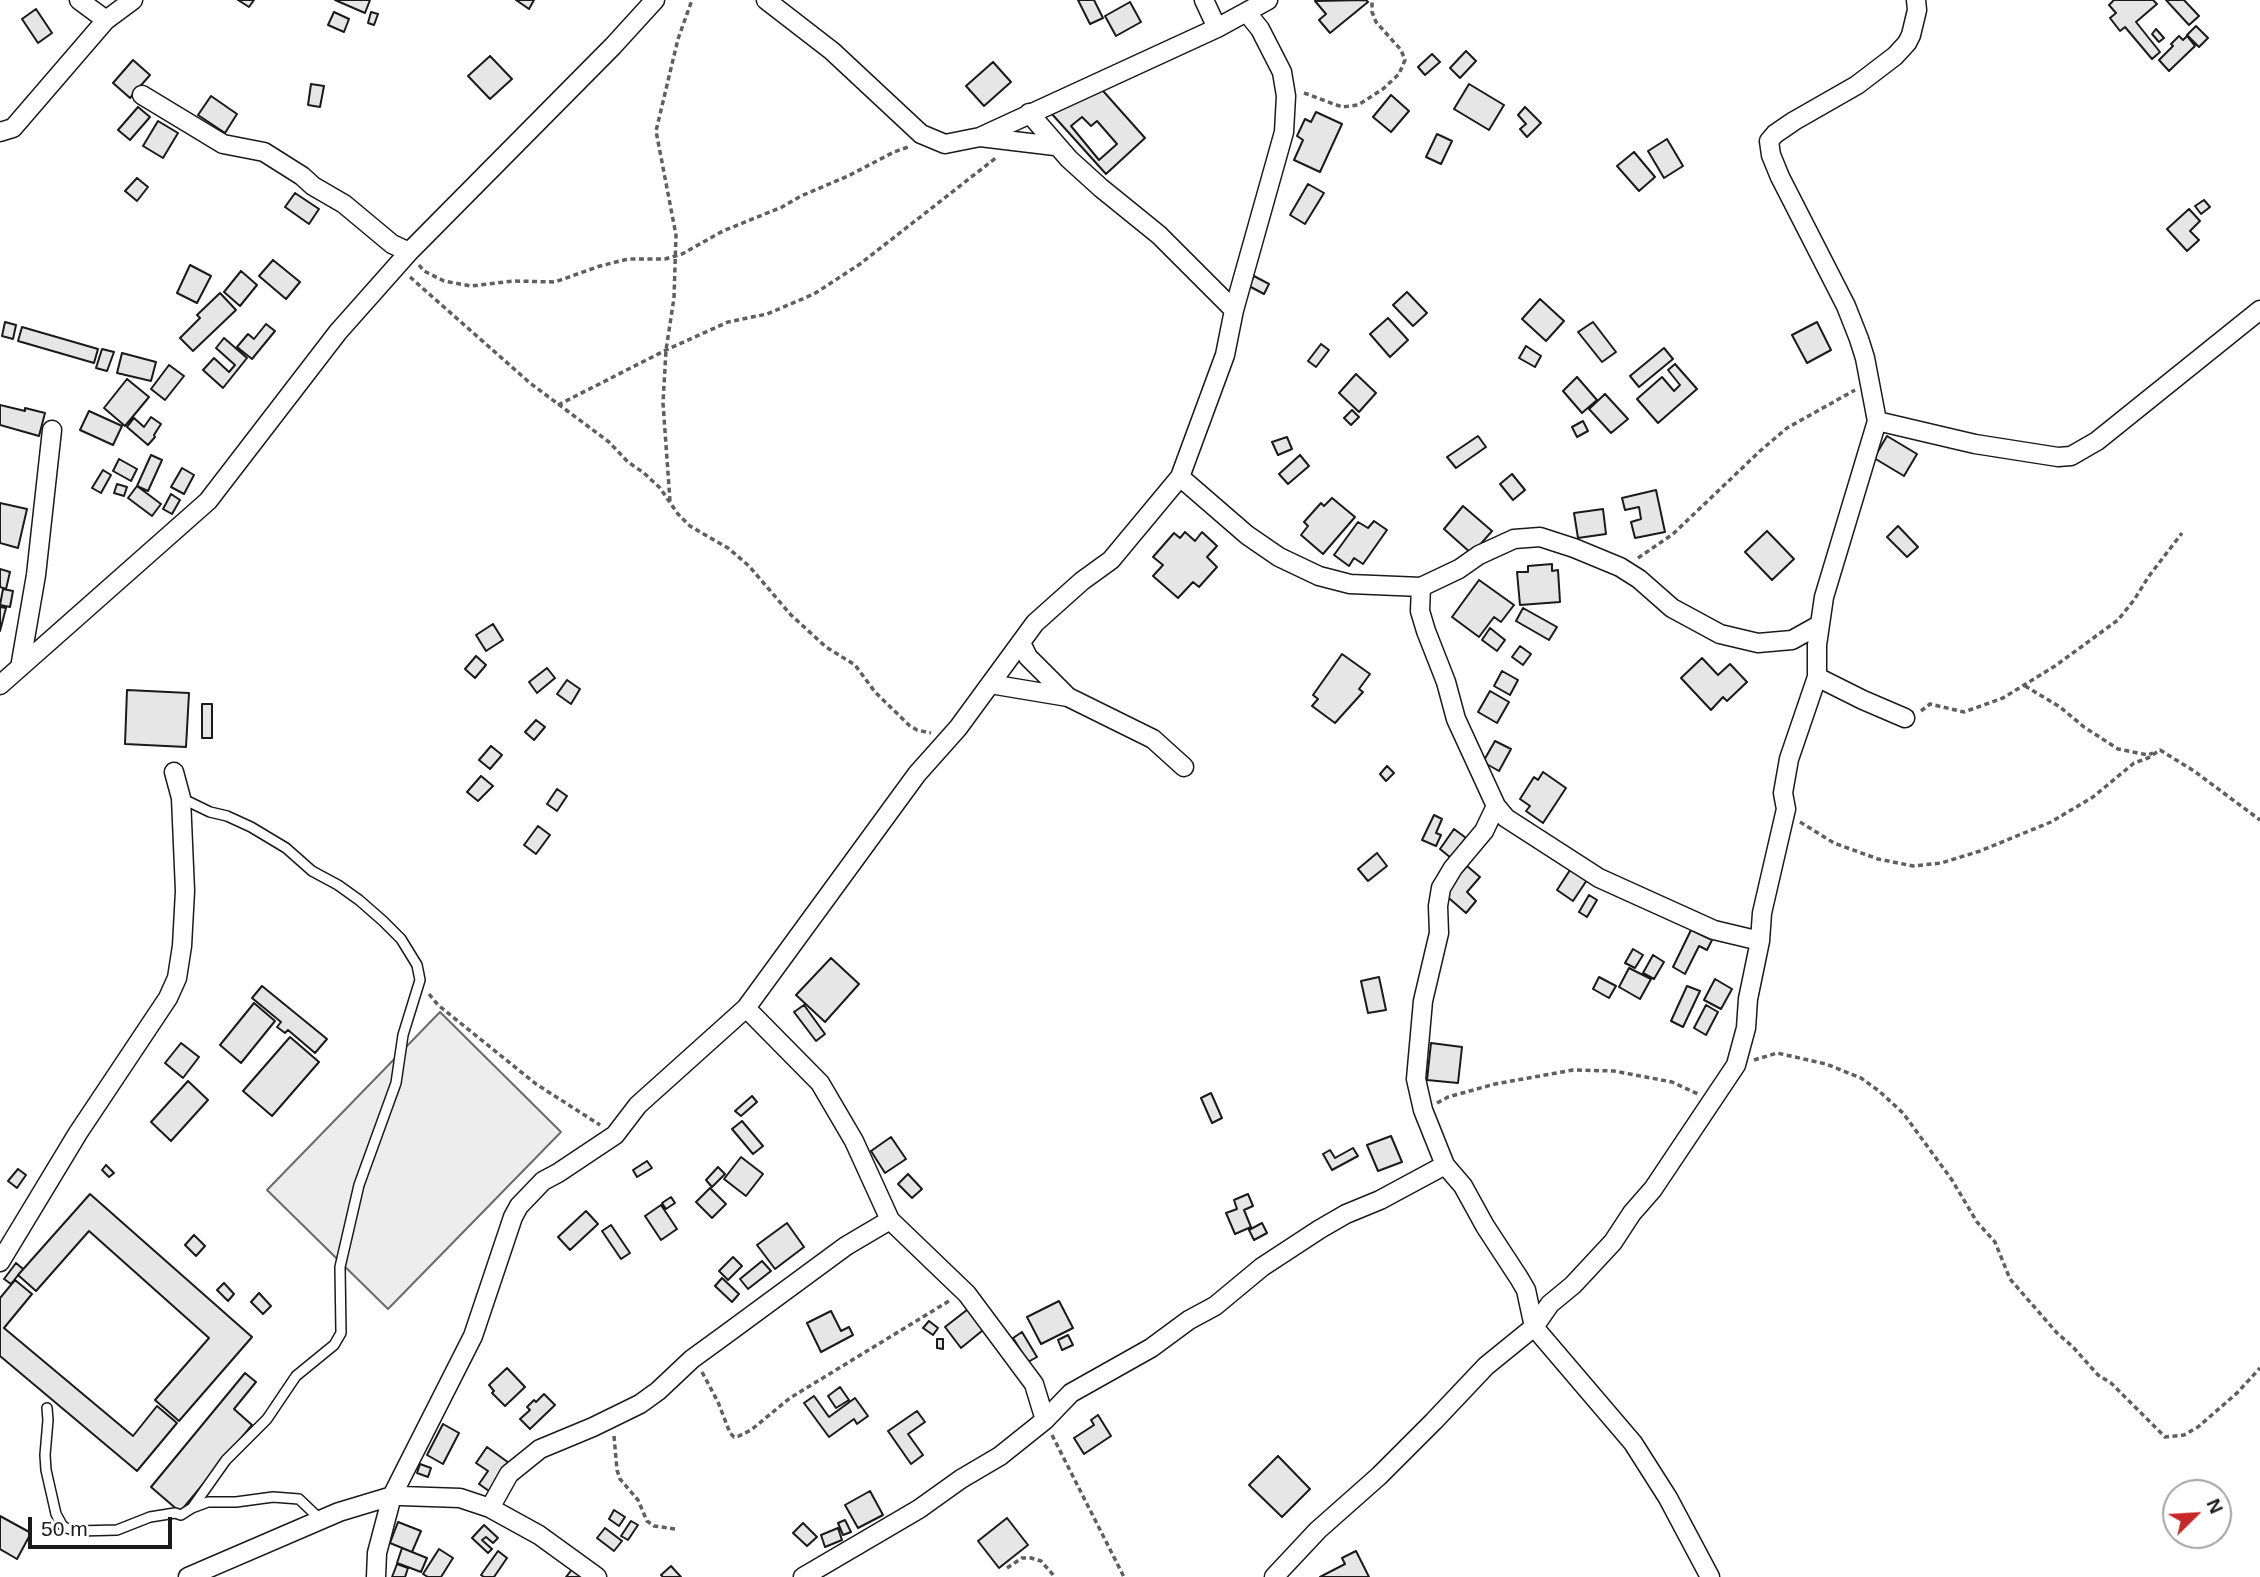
<!DOCTYPE html>
<html>
<head>
<meta charset="utf-8">
<style>
  body { margin:0 }
  #map { position:relative; width:2260px; height:1577px; overflow:hidden; background:#fff; font-family:Arial,sans-serif }
  canvas { display:block }
  .north { position:absolute; left:2162px; top:1479px; width:70px; height:70px; box-sizing:border-box; background:#fff; border:2px solid #a3a3a3; border-radius:50%; rotate:66deg; font-size:19px; font-weight:700; line-height:28px; text-align:center; color:#1a1a1a }
  .north::after { content:''; display:block; margin:auto; width:24px; height:32px; background:#c62828; clip-path:polygon(50% 0,100% 100%,50% 72%,0 100%) }
  .scale { position:absolute; left:28px; top:1517px; width:144px; height:32px; box-sizing:border-box; border:4px solid #1a1a1a; border-top:0; padding-left:9px; font-size:21px; line-height:24px; white-space:nowrap; color:#1a1a1a; -webkit-text-stroke:5px #fff; paint-order:stroke }
</style>
</head>
<body>
<div id="map">
<canvas width="2260" height="1577"></canvas>
<div class="north">N</div>
<div class="scale">50 m</div>
</div>
<script>
const ctx = document.querySelector('canvas').getContext('2d');
ctx.lineJoin = 'round';
function paint(path, color) {
  ctx.fillStyle = color;
  ctx.fill(path, 'evenodd');
}
function poly(rows) {
  const path = new Path2D();
  for (const r of rows) {
    path.moveTo(r[0], r[1]);
    for (let i = 2; i < r.length; i += 2) path.lineTo(r[i], r[i + 1]);
  }
  return path;
}
function stroke(path, color, width, dash) {
  ctx.strokeStyle = color;
  ctx.lineWidth = width;
  ctx.lineCap = dash ? 'butt' : 'round';
  ctx.setLineDash(dash || []);
  ctx.stroke(path);
}
const built = poly([
  [440,1012,561,1132,388,1309,267,1190,440,1012]
]);
paint(built, '#ededed');
stroke(built, '#6a6a6a', 2);
const building = poly([
  [238,0,254,0,249,7,238,0],
  [335,0,370,0,365,13,335,0],
  [516,0,534,0,529,9,516,0],
  [1078,0,1094,0,1103,18,1090,24,1078,0],
  [1366,0,1368,2,1330,33,1319,20,1326,14,1315,1,1366,0],
  [2114,0,2153,0,2157,4,2136,22,2160,52,2152,59,2125,27,2120,31,2110,18,2116,13,2109,5,2114,0],
  [2166,0,2184,0,2199,16,2189,25,2166,0],
  [1130,2,1141,22,1116,36,1105,16,1130,2],
  [36,9,52,33,38,43,22,19,36,9],
  [334,12,349,19,344,32,328,25,334,12],
  [371,12,378,14,374,25,368,23,371,12],
  [2196,26,2208,38,2199,47,2187,35,2196,26],
  [2156,29,2164,38,2159,42,2152,34,2156,29],
  [2179,36,2183,40,2187,36,2195,46,2169,71,2159,60,2173,46,2171,44,2179,36],
  [1466,51,1476,61,1460,78,1450,68,1466,51],
  [1432,54,1440,62,1425,75,1418,67,1432,54],
  [490,56,512,79,490,99,468,76,490,56],
  [133,60,150,75,130,98,113,83,133,60],
  [993,62,1011,82,984,106,966,86,993,62],
  [1096,83,1145,138,1106,174,1051,113,1096,83],
  [1082,117,1091,126,1097,121,1117,144,1099,160,1071,126,1082,117],
  [311,84,324,86,320,107,308,105,311,84],
  [1469,84,1504,105,1489,130,1454,109,1469,84],
  [1391,95,1409,111,1391,132,1373,117,1391,95],
  [211,96,237,114,225,133,198,115,211,96],
  [138,107,150,117,130,140,118,130,138,107],
  [1525,107,1541,123,1527,137,1520,129,1526,124,1518,115,1525,107],
  [1316,112,1342,124,1320,172,1294,160,1303,140,1297,136,1305,119,1311,122,1316,112],
  [158,121,178,133,163,158,143,146,158,121],
  [1437,134,1452,141,1441,164,1426,157,1437,134],
  [1667,139,1683,166,1664,178,1648,151,1667,139],
  [1634,152,1655,177,1639,191,1617,166,1634,152],
  [137,178,148,187,137,201,125,191,137,178],
  [1308,184,1324,193,1305,224,1290,215,1308,184],
  [295,193,319,209,309,224,285,207,295,193],
  [2204,200,2210,207,2201,214,2195,206,2204,200],
  [2189,209,2200,221,2190,231,2199,240,2187,251,2167,229,2189,209],
  [273,260,300,282,286,299,259,276,273,260],
  [190,265,211,276,197,303,177,293,190,265],
  [241,271,257,285,240,306,224,292,241,271],
  [1254,276,1269,284,1264,294,1249,286,1254,276],
  [1407,292,1427,313,1413,326,1393,305,1407,292],
  [220,293,236,310,193,351,180,338,200,318,197,315,220,293],
  [1540,299,1564,321,1546,341,1522,319,1540,299],
  [1388,318,1408,340,1390,357,1370,334,1388,318],
  [5,322,16,325,13,339,2,336,5,322],
  [1593,322,1616,352,1602,362,1578,332,1593,322],
  [1817,322,1831,350,1807,363,1792,335,1817,322],
  [266,324,275,331,252,359,237,347,248,334,254,339,266,324],
  [22,327,98,349,94,363,18,341,22,327],
  [224,338,247,358,223,388,203,370,214,358,229,372,235,365,216,348,224,338],
  [1321,344,1329,350,1316,367,1308,361,1321,344],
  [1526,346,1541,356,1535,367,1519,358,1526,346],
  [1664,348,1673,359,1639,387,1630,376,1664,348],
  [102,349,114,352,107,371,96,368,102,349],
  [122,353,156,362,151,381,117,373,122,353],
  [1675,364,1697,389,1658,423,1637,399,1662,377,1674,391,1680,385,1668,370,1675,364],
  [169,365,184,376,165,400,151,389,169,365],
  [1356,374,1376,393,1359,412,1339,393,1356,374],
  [1577,377,1597,400,1582,413,1563,391,1577,377],
  [127,379,149,397,125,426,104,408,127,379],
  [1605,394,1628,419,1611,433,1589,409,1605,394],
  [0,405,25,411,25,408,45,413,39,436,0,425,0,405],
  [1352,410,1359,417,1351,425,1344,418,1352,410],
  [89,411,122,426,113,445,80,430,89,411],
  [151,417,161,424,154,435,155,437,148,445,127,427,134,418,144,427,151,417],
  [1583,421,1588,431,1577,437,1572,427,1583,421],
  [1478,436,1486,447,1456,468,1447,457,1478,436],
  [1887,436,1917,454,1904,476,1874,458,1887,436],
  [1287,437,1292,449,1278,455,1272,442,1287,437],
  [151,455,162,460,148,491,137,486,151,455],
  [1300,455,1309,466,1288,484,1279,474,1300,455],
  [119,459,137,469,131,481,113,471,119,459],
  [182,468,194,475,184,494,171,487,182,468],
  [103,470,111,475,101,493,92,488,103,470],
  [1512,474,1525,490,1513,500,1500,484,1512,474],
  [117,484,127,487,124,496,114,493,117,484],
  [137,486,161,504,152,516,128,498,137,486],
  [1656,490,1665,532,1635,538,1631,522,1641,519,1639,507,1625,510,1622,498,1656,490],
  [171,494,180,500,172,514,163,509,171,494],
  [1332,498,1355,517,1323,554,1301,535,1308,526,1304,522,1321,503,1324,506,1332,498],
  [0,503,27,509,18,548,0,543,0,503],
  [1463,506,1492,531,1472,554,1444,529,1463,506],
  [1603,509,1606,534,1578,538,1574,513,1603,509],
  [1374,521,1387,530,1363,564,1354,558,1349,566,1334,555,1358,522,1368,528,1374,521],
  [1898,526,1918,547,1907,557,1887,537,1898,526],
  [1767,531,1794,559,1772,580,1745,552,1767,531],
  [1185,532,1195,541,1202,532,1217,546,1207,557,1217,567,1199,587,1193,582,1178,598,1153,576,1163,565,1153,557,1174,533,1180,538,1185,532],
  [1552,564,1552,571,1558,570,1560,602,1520,605,1517,572,1528,572,1528,566,1552,564],
  [0,569,10,572,6,589,0,587,0,569],
  [1479,580,1514,605,1501,622,1494,617,1479,637,1452,617,1479,580],
  [3,589,13,591,10,607,0,605,3,589],
  [0,607,6,608,0,631,0,607],
  [1523,608,1557,627,1549,640,1516,621,1523,608],
  [493,624,503,640,486,651,476,635,493,624],
  [1490,628,1505,640,1497,651,1482,640,1490,628],
  [1520,646,1531,654,1523,665,1512,657,1520,646],
  [1342,654,1370,674,1359,689,1363,692,1335,723,1312,706,1318,699,1313,695,1342,654],
  [476,656,486,665,475,678,465,669,476,656],
  [1702,658,1718,675,1730,664,1747,682,1727,701,1723,697,1711,710,1681,678,1702,658],
  [547,668,555,678,537,693,529,682,547,668],
  [1502,671,1518,680,1510,695,1494,686,1502,671],
  [567,680,580,689,571,704,557,694,567,680],
  [127,690,189,693,186,747,125,744,127,690],
  [1490,691,1509,702,1497,723,1478,712,1490,691],
  [202,704,212,704,212,738,202,738,202,704],
  [536,720,545,727,534,740,525,732,536,720],
  [1495,741,1511,749,1499,771,1483,762,1495,741],
  [491,746,502,755,490,769,479,760,491,746],
  [1387,766,1394,773,1386,781,1380,774,1387,766],
  [1543,772,1566,788,1543,823,1526,811,1530,806,1520,799,1534,777,1538,780,1543,772],
  [481,776,493,786,478,801,467,792,481,776],
  [557,789,567,796,557,811,547,804,557,789],
  [1434,815,1442,819,1436,833,1441,835,1436,846,1422,840,1434,815],
  [538,826,550,835,536,854,524,845,538,826],
  [1454,829,1466,838,1451,858,1440,849,1454,829],
  [1377,853,1387,866,1368,881,1358,869,1377,853],
  [1467,866,1480,877,1467,892,1476,901,1466,913,1443,893,1467,866],
  [1572,867,1589,877,1573,901,1557,890,1572,867],
  [1589,895,1597,900,1587,917,1579,912,1589,895],
  [1691,930,1712,940,1707,950,1699,946,1685,974,1673,967,1691,930],
  [1633,949,1643,955,1635,968,1625,963,1633,949],
  [1653,955,1664,962,1654,979,1643,973,1653,955],
  [831,958,859,984,825,1022,796,995,831,958],
  [1629,968,1651,979,1640,999,1619,987,1629,968],
  [1379,977,1386,1010,1368,1013,1361,981,1379,977],
  [1599,977,1616,986,1609,998,1593,989,1599,977],
  [1715,979,1732,989,1721,1009,1704,1000,1715,979],
  [262,986,327,1039,315,1053,288,1030,285,1033,277,1027,281,1022,252,998,262,986],
  [1687,986,1700,991,1683,1027,1671,1021,1687,986],
  [254,1003,275,1021,241,1063,220,1045,254,1003],
  [804,1005,825,1034,816,1041,794,1012,804,1005],
  [1706,1005,1718,1012,1706,1035,1694,1028,1706,1005],
  [290,1037,319,1062,272,1116,243,1091,290,1037],
  [181,1043,199,1057,183,1078,165,1063,181,1043],
  [1431,1043,1462,1047,1458,1083,1427,1080,1431,1043],
  [188,1081,208,1100,171,1141,151,1122,188,1081],
  [1211,1093,1222,1118,1212,1123,1201,1098,1211,1093],
  [752,1096,757,1102,741,1116,735,1111,752,1096],
  [742,1121,763,1146,753,1154,732,1129,742,1121],
  [1391,1136,1402,1162,1378,1171,1367,1145,1391,1136],
  [891,1137,906,1159,885,1173,871,1151,891,1137],
  [1353,1148,1358,1156,1332,1170,1323,1154,1330,1150,1335,1158,1353,1148],
  [741,1157,763,1174,746,1196,724,1179,741,1157],
  [647,1161,652,1168,637,1177,633,1170,647,1161],
  [106,1165,114,1173,109,1177,102,1170,106,1165],
  [718,1167,725,1174,712,1187,706,1180,718,1167],
  [18,1169,26,1175,17,1188,8,1181,18,1169],
  [908,1174,922,1189,912,1198,898,1184,908,1174],
  [710,1188,726,1204,712,1218,696,1202,710,1188],
  [90,1194,252,1337,179,1421,155,1400,209,1338,89,1231,36,1291,18,1275,90,1194],
  [1248,1194,1253,1206,1244,1210,1251,1227,1235,1234,1226,1213,1237,1209,1234,1200,1248,1194],
  [671,1197,675,1203,666,1209,662,1203,671,1197],
  [661,1205,677,1229,661,1240,645,1216,661,1205],
  [586,1211,598,1224,570,1250,558,1237,586,1211],
  [787,1223,804,1247,775,1269,757,1245,787,1223],
  [1262,1223,1267,1233,1254,1240,1249,1230,1262,1223],
  [611,1225,630,1253,621,1259,602,1231,611,1225],
  [194,1235,205,1246,196,1256,185,1245,194,1235],
  [733,1257,742,1266,728,1280,719,1271,733,1257],
  [762,1261,771,1271,748,1289,740,1279,762,1261],
  [16,1263,23,1269,11,1284,4,1279,16,1263],
  [722,1278,739,1294,732,1302,715,1286,722,1278],
  [15,1280,32,1294,4,1328,133,1436,157,1406,177,1423,137,1471,0,1356,0,1298,15,1280],
  [224,1283,234,1294,228,1301,217,1290,224,1283],
  [259,1293,271,1306,263,1314,251,1302,259,1293],
  [1059,1301,1073,1328,1041,1344,1027,1317,1059,1301],
  [972,1306,988,1326,961,1348,945,1327,972,1306],
  [831,1311,841,1331,849,1327,853,1335,821,1352,807,1323,831,1311],
  [929,1321,938,1328,933,1335,923,1328,929,1321],
  [1022,1332,1037,1357,1028,1362,1013,1338,1022,1332],
  [1068,1335,1073,1345,1062,1350,1058,1340,1068,1335],
  [937,1339,943,1339,943,1349,937,1348,937,1339],
  [507,1368,525,1387,505,1406,492,1393,494,1391,489,1385,507,1368],
  [245,1373,256,1382,234,1409,252,1425,180,1512,151,1487,245,1373],
  [840,1387,849,1400,836,1408,828,1396,840,1387],
  [544,1394,555,1405,530,1429,520,1419,530,1410,527,1407,534,1400,536,1402,544,1394],
  [814,1396,829,1417,855,1398,868,1416,857,1424,854,1419,829,1437,804,1403,814,1396],
  [917,1411,925,1422,908,1434,923,1455,911,1464,888,1431,917,1411],
  [1098,1415,1111,1436,1084,1454,1074,1438,1094,1425,1091,1420,1098,1415],
  [443,1424,459,1433,443,1464,427,1455,443,1424],
  [487,1447,509,1463,489,1491,479,1484,488,1471,476,1463,487,1447],
  [1278,1456,1310,1489,1282,1517,1249,1485,1278,1456],
  [420,1464,431,1468,428,1477,417,1473,420,1464],
  [870,1491,883,1515,858,1528,845,1505,870,1491],
  [614,1510,625,1517,619,1526,609,1519,614,1510],
  [0,1516,31,1533,17,1559,0,1549,0,1516],
  [1007,1518,1028,1545,999,1568,978,1541,1007,1518],
  [845,1520,851,1532,843,1535,838,1523,845,1520],
  [631,1521,638,1525,628,1540,621,1536,631,1521],
  [398,1522,421,1531,412,1552,390,1543,398,1522],
  [803,1523,817,1537,807,1546,793,1533,803,1523],
  [484,1525,498,1538,493,1543,486,1537,482,1540,492,1549,488,1553,472,1538,484,1525],
  [605,1528,622,1541,614,1551,597,1538,605,1528],
  [838,1528,842,1540,825,1547,821,1535,838,1528],
  [402,1548,427,1558,421,1572,397,1563,402,1548],
  [439,1549,453,1558,441,1577,428,1577,423,1574,439,1549],
  [498,1551,507,1558,494,1577,484,1577,481,1575,498,1551],
  [1356,1551,1369,1577,1320,1577,1345,1564,1342,1558,1356,1551],
  [397,1564,408,1568,405,1577,392,1577,397,1564],
  [671,1566,681,1577,663,1577,661,1575,671,1566],
  [573,1568,585,1577,566,1577,573,1568]
]);
paint(building, '#e6e6e6');
stroke(building, '#1a1a1a', 2);
const service = poly([
  [181,798,210,812,227,816,251,827,286,848,312,871,338,885,359,900,383,921,401,939,417,965,420,980,403,1035,396,1083,359,1185,340,1267,341,1333,334,1345,296,1376,267,1419,226,1460,192,1508],
  [47,1408,48,1420,45,1455,46,1470,56,1514,62,1525,66,1528,78,1531,117,1530,150,1517,175,1513,181,1515,192,1508,208,1502,236,1502,273,1497,299,1499,321,1520]
]);
const minor = poly([
  [79,0,106,20],
  [766,0,832,51,921,134,945,144,980,137,1217,28,1268,0],
  [1204,0,1217,28],
  [142,95,223,144,264,152,302,176,313,186,344,204,392,244,409,252],
  [1029,113,1069,159,1101,188,1159,235,1234,310],
  [0,132,13,128,106,20,133,0],
  [980,137,1055,146],
  [1877,421,1975,444,2058,457,2071,456,2097,441,2260,310],
  [1180,477,1247,535,1279,557,1319,576,1350,584,1421,587,1459,569,1479,555,1514,539,1540,537,1574,548,1620,567,1639,579,1672,608,1720,634,1758,643,1792,640,1819,625],
  [1421,587,1420,611,1426,631,1446,682,1456,719,1496,806,1484,831,1453,868,1441,888,1438,906,1439,933,1423,1001,1416,1079,1423,1110,1445,1165],
  [1021,643,1028,657,1068,697,1153,739,1184,767],
  [23,664,21,662,36,575,52,430],
  [1817,677,1863,700,1905,718],
  [990,684,1068,697],
  [0,685,208,501,338,332,409,252,613,46,655,0],
  [1496,806,1506,818,1599,878,1714,930,1760,941],
  [746,1008,820,1083,854,1141,890,1220],
  [0,1262,78,1133,168,998,177,978,182,946,185,891,181,798,174,772],
  [490,1508,509,1474,540,1449,593,1427,640,1404,658,1391,692,1359,725,1335,846,1246,890,1220,967,1294,1034,1384,1045,1420],
  [188,1577,339,1512,392,1496,401,1496,460,1498,490,1508,539,1535,597,1577],
  [376,1577,377,1553,392,1496,473,1336,513,1217,519,1206,543,1181,558,1173,615,1135,638,1105,746,1008,917,774,958,728,1035,623,1082,581,1111,560,1180,477,1225,355,1234,310,1284,132,1286,96,1282,72,1260,29,1247,13],
  [803,1577,919,1509,961,1479,1000,1456,1045,1420,1071,1393,1151,1348,1189,1320,1215,1306,1262,1267,1320,1229,1346,1214,1380,1200,1445,1165,1463,1186,1485,1226,1519,1278,1526,1290,1534,1327,1633,1443,1668,1498,1710,1577],
  [1274,1577,1318,1530,1379,1476,1434,1421,1486,1366,1534,1327,1550,1304,1573,1285,1613,1242,1632,1213,1653,1189,1736,1065,1746,1028,1748,999,1760,941,1762,913,1786,809,1783,793,1789,759,1817,677,1817,645,1824,597,1877,421,1865,358,1859,339,1846,306,1780,177,1771,155,1769,141,1775,134,1794,121,1857,85,1895,56,1907,43,1911,35,1917,10,1916,0]
]);
stroke(service, '#1a1a1a', 12);
stroke(minor, '#1a1a1a', 21);
stroke(poly([
  [1304,93,1342,107,1358,105,1383,89,1399,74,1405,60,1401,50,1376,22,1372,12,1372,0],
  [419,265,424,271,444,281,471,286,513,281,555,282,600,266,628,259,665,259,682,254,723,231,782,207,801,196,848,176,894,152,908,147],
  [410,277,530,383,609,442,628,462,644,473,660,488,678,514,690,526,728,548,749,566,791,615,826,647,855,665,875,692,910,726,917,730,931,733],
  [558,405,666,350,728,322,767,314,814,294,860,264,997,157],
  [670,501,663,403,666,350,674,298,676,235,656,131,678,39,692,0],
  [1638,558,1673,534,1760,451,1787,428,1855,390],
  [2025,686,2060,707,2084,727,2118,749,2148,755,2153,753],
  [1921,711,1930,704,1964,712,2003,698,2055,666,2118,620,2134,600,2149,576,2182,533],
  [1800,822,1834,843,1878,859,1913,866,1941,863,1980,851,2051,822,2093,797,2134,763,2148,758,2160,750,2194,771,2260,820],
  [429,994,438,1005,536,1084,600,1125],
  [1754,1060,1777,1053,1826,1064,1861,1078,1879,1091,1903,1113,1952,1180,1977,1222,1995,1242,2010,1279,2057,1333,2073,1347,2098,1375,2111,1383,2165,1437,2184,1435,2198,1427,2237,1393,2260,1368],
  [1437,1103,1448,1097,1495,1084,1573,1070,1614,1071,1672,1082,1698,1094],
  [702,1372,718,1402,730,1433,734,1437,739,1436,751,1430,790,1398,949,1301],
  [1052,1435,1124,1577],
  [614,1436,617,1470,620,1479,638,1500,647,1521,654,1526,675,1529],
  [1007,1568,1022,1558,1031,1558,1041,1561,1055,1577]
]), '#5f5f5f', 3.5, [5, 3.5]);
stroke(service, '#fff', 9);
stroke(minor, '#fff', 18);
</script>
</body>
</html>
